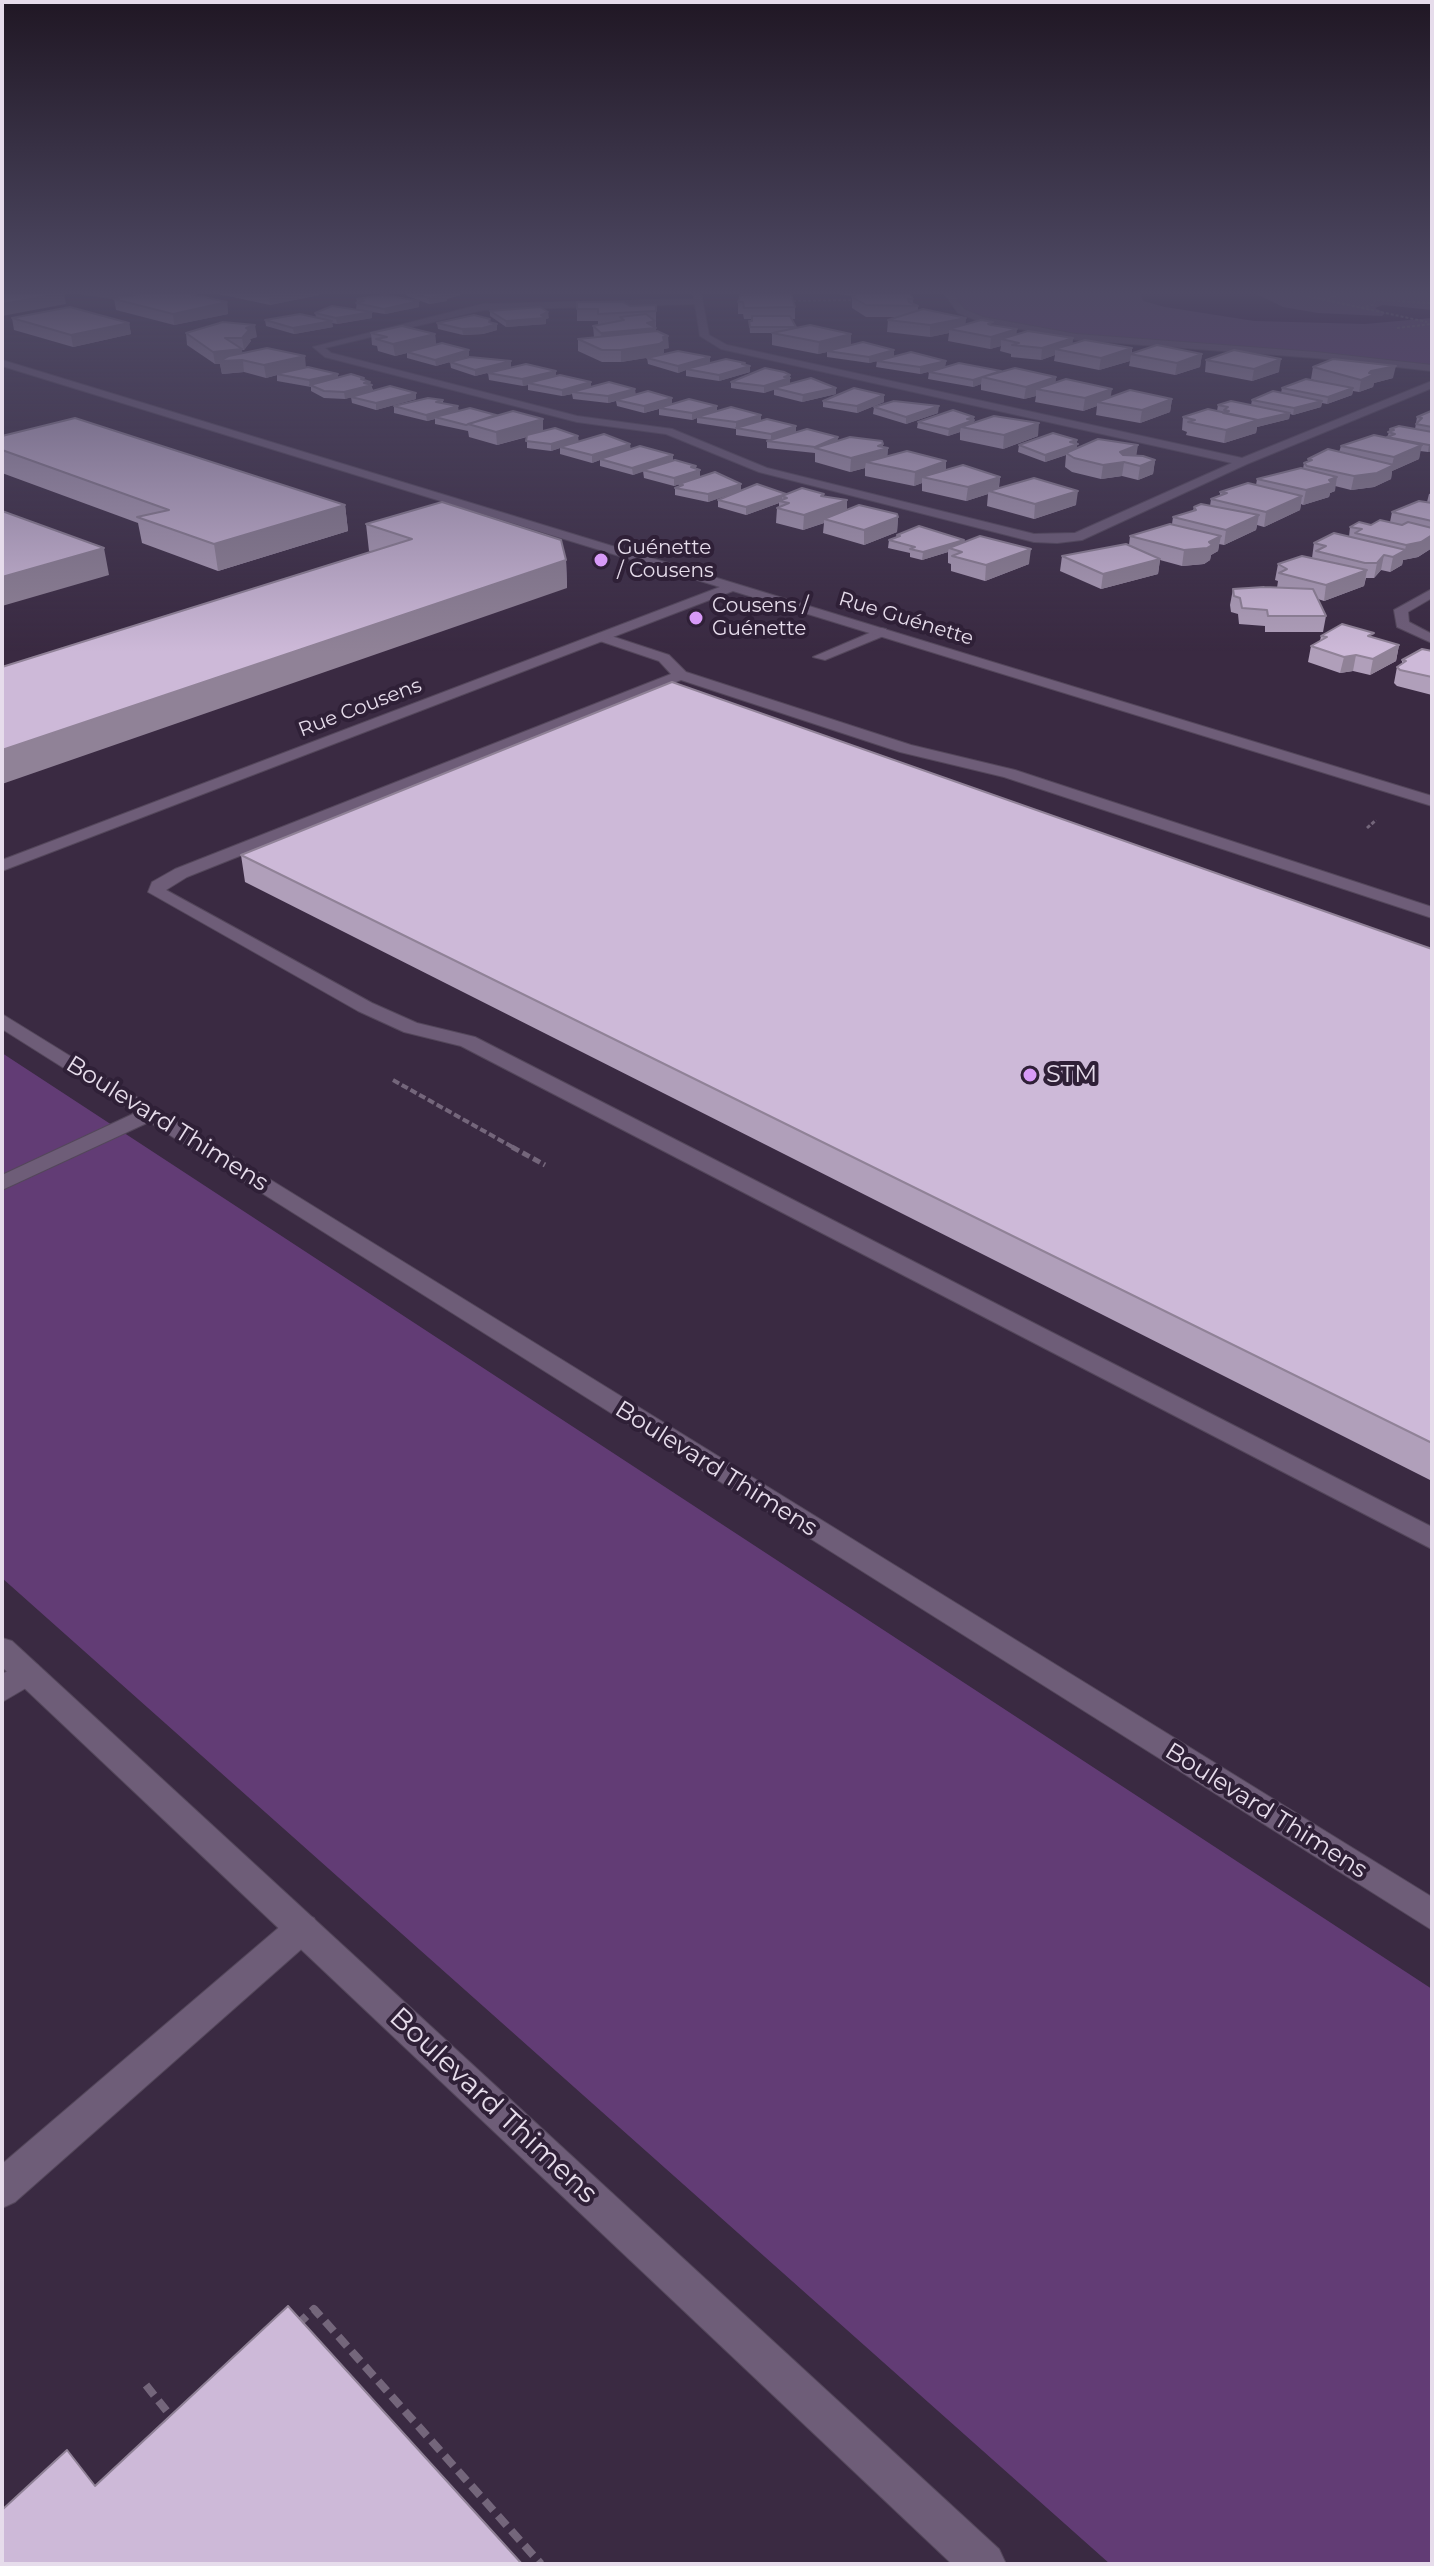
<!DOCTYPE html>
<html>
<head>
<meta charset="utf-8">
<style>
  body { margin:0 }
  #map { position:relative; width:1434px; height:2566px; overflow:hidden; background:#3a2a42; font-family:Montserrat,sans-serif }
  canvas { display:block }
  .frame { position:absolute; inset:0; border:4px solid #e6dceb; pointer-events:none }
</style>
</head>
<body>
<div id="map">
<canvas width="1434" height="2566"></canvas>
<div class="frame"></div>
</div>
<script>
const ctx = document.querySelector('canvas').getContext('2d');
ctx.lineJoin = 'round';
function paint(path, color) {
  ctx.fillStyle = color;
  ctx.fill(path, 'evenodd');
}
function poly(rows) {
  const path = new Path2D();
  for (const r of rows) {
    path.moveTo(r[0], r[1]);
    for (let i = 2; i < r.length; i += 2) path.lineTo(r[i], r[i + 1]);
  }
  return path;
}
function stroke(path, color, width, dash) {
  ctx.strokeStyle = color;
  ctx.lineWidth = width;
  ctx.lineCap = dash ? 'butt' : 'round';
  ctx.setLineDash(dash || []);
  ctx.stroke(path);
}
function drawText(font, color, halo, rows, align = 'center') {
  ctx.font = font + ' Montserrat,sans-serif';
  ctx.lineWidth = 8;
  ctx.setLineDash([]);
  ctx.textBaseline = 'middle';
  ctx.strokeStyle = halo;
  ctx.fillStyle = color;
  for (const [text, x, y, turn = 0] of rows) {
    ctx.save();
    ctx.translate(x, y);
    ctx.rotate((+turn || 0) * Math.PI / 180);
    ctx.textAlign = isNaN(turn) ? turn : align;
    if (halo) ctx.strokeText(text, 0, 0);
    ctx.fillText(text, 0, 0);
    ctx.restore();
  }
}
paint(poly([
  [948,293,1432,293,1432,368,1121,342,981,319,961,311],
  [2,1053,1432,1989,1432,2564,1110,2564,2,1578]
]), '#623c75');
paint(poly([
  [1140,293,1255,293,1283,307,1318,313,1382,316,1385,313,1375,308,1383,305,1432,310,1432,318,1365,324,1254,321,1165,307,1143,301]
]), '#270037');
const lane = poly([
  [881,628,886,629,886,635,825,660,813,657,881,628],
  [602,633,669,655,686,672,911,745,1015,770,1432,907,1432,918,1004,777,900,752,681,680,187,877,166,890,372,1003,417,1023,475,1037,1432,1527,1432,1549,461,1046,404,1032,358,1011,148,892,152,882,175,869,671,674,659,661,597,640,597,634,602,633],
  [27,1661,38,1665,42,1673,38,1681,2,1702,2,1674,27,1661],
  [302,1913,314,1918,319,1928,314,1938,15,2202,2,2208,2,2164,290,1918,302,1913]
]);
const street = poly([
  [79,293,163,293,115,299,79,293],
  [693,293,701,293,709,335,727,345,1242,458,1432,381,1432,388,1247,464,1082,540,1057,543,1034,542,759,472,666,434,577,422,325,357,313,347,483,304,694,299,693,293],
  [695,304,700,336,721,349,1232,463,1075,533,1034,534,767,468,672,429,577,416,331,353,325,348,483,310,695,304],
  [944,293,952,293,964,309,983,317,1076,334,1316,352,1432,365,1432,371,1316,358,1076,340,978,321,958,313,944,293],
  [2,360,1432,796,1432,806,733,591,2,871,2,860,720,587,2,366,2,360],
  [1432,589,1432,598,1408,612,1409,622,1432,634,1432,643,1397,627,1394,610,1432,589]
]);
const secondary = poly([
  [2,1014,1432,1897,1432,1930,149,1122,2,1190,2,1175,135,1113,2,1029,2,1014],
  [2,1638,12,1641,999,2549,1006,2564,952,2564,2,1667,2,1638]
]);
stroke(lane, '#54475b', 2);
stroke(street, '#54475b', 2);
stroke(secondary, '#54475b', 2);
stroke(poly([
  [1293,293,1427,322],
  [1328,298,1344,293],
  [788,301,858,300],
  [1361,308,1373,305,1375,300,1432,303],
  [1397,328,1432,324]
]), '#74667b', 2, [3, 2]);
stroke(poly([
  [1367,828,1376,820]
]), '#74667b', 3, [4, 2]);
stroke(poly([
  [393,1080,516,1149]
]), '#74667b', 4, [7, 3]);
stroke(poly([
  [512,1147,545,1165]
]), '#74667b', 5, [8, 4]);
stroke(poly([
  [297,2325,314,2309,541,2564],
  [146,2385,173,2419]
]), '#74667b', 8, [13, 7]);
paint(lane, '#6e5d78');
paint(street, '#6e5d78');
paint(secondary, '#6e5d78');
paint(poly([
  [213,293,319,293,319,295,270,305],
  [406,293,460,293,460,295,447,299,447,301,429,304,407,296],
  [478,293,526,293,525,294,478,294],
  [738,293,779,293,779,295,795,307,795,319,792,319,796,328,851,345,894,350,894,357,946,361,945,367,1056,377,1055,383,1111,397,1172,399,1170,412,1140,423,1096,415,1097,406,1083,411,1035,402,1036,396,1024,399,981,390,981,384,973,387,928,379,929,372,940,369,920,374,876,367,877,361,869,363,827,357,827,352,818,354,772,345,772,333,750,333,749,321,752,321,752,319,744,319,743,314,738,314,738,302,745,295],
  [839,293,903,293,913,299,913,304,918,306,918,311,966,318,965,324,992,326,1017,335,1073,338,1072,344,1132,348,1132,354,1202,354,1200,367,1175,375,1129,366,1130,361,1099,370,1054,361,1055,355,1041,360,1011,357,1011,354,1000,351,1001,346,990,349,948,341,949,333,930,337,887,332,888,320,898,317,866,317,852,308,852,297,854,296,839,294],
  [114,299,227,302,228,314,174,325,116,310],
  [357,299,419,307,385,314,372,312,372,318,337,324,332,323,333,327,294,334,266,326,265,320,316,317,315,313,356,309],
  [656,305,656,331,669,348,664,349,664,353,661,355,710,357,710,363,750,366,750,372,719,381,686,376,686,370,678,373,648,364,647,358,651,357,621,362,602,362,578,351,578,339,594,337,593,326,598,325,598,321,577,321,577,309,630,306],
  [490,311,549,318,546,319,546,324,506,327,490,316],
  [12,318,129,323,131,334,73,347,14,330],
  [490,322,497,330,483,334,463,335,438,329,437,323],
  [186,333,257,337,250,339,251,341,244,350,242,350,242,354,338,374,338,378,364,380,371,385,373,390,416,393,416,399,376,410,352,403,351,397,345,399,324,398,311,391,311,387,277,381,277,375,266,378,244,372,222,374,220,364,215,364,187,345],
  [371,333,435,334,436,345,469,350,469,356,452,362,511,361,511,367,475,376,451,368,450,362,436,366,407,358,407,353,395,356,378,351,377,346,372,345],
  [1206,360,1279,372,1252,381,1205,372],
  [1313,367,1393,378,1374,383,1373,387,1359,392,1353,391,1352,395,1327,404,1322,403,1321,407,1293,415,1290,414,1289,419,1257,427,1256,433,1224,443,1186,435,1187,432,1182,430,1183,417,1217,411,1218,405,1251,405,1252,400,1281,393,1282,388,1320,382,1311,379],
  [488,373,556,376,591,382,591,387,635,389,635,394,672,404,717,411,761,415,761,420,796,432,838,437,837,441,888,448,887,456,946,461,946,470,1000,477,999,488,1076,505,1034,519,987,506,988,494,966,501,922,491,922,483,914,486,865,476,865,468,850,472,815,462,815,453,767,448,767,441,771,440,736,435,736,429,697,423,697,418,692,420,659,415,659,409,644,413,617,406,616,401,608,403,573,399,572,394,562,396,528,390,528,385,523,386,489,380],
  [790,375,790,384,829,386,836,388,836,394,802,402,774,395,774,389,764,393,731,388,731,382],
  [884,395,884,402,857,413,823,407,823,401],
  [443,400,443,403,458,411,543,419,543,431,578,436,578,442,630,449,696,466,696,469,700,470,700,477,741,491,786,494,824,494,824,496,847,500,847,509,898,517,897,532,864,545,823,533,824,523,803,530,776,523,777,508,779,507,779,503,746,515,718,507,718,500,736,492,708,502,675,495,675,488,679,486,679,484,674,486,644,478,643,471,633,475,600,466,600,460,592,463,560,454,560,448,551,451,527,448,527,437,497,445,469,437,468,431,435,424,435,419,427,421,394,413,394,406],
  [874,407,938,413,906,424,873,414],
  [1432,411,1432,451,1428,452,1420,451,1419,459,1392,471,1391,479,1374,487,1351,490,1335,486,1335,491,1330,493,1329,497,1303,505,1301,504,1300,510,1264,527,1257,525,1256,530,1224,545,1219,544,1218,551,1211,555,1210,560,1204,564,1182,566,1160,560,1158,574,1101,589,1060,571,1062,556,1129,545,1130,536,1172,524,1173,517,1193,511,1194,507,1210,506,1211,499,1220,496,1220,492,1256,485,1257,479,1303,469,1304,463,1308,461,1308,459,1339,452,1341,446,1387,438,1390,429,1415,429,1417,417],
  [974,417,974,422,1038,436,1003,449,960,440,960,432,948,436,917,428,918,422],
  [2,436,345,505,348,531,218,571,142,543,138,523,2,473],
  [1077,440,1077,448,1137,456,1155,460,1153,474,1138,480,1122,476,1101,479,1072,472,1065,467,1066,455,1045,462,1018,452,1019,445],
  [1432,493,1432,548,1418,557,1403,560,1402,565,1390,572,1381,570,1374,578,1366,578,1364,586,1324,601,1318,599,1326,616,1323,632,1265,632,1265,626,1239,624,1238,614,1231,612,1230,605,1233,589,1277,588,1278,581,1275,580,1278,564,1312,558,1314,543,1349,537,1350,527,1390,522,1392,512,1427,502,1429,494],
  [366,524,566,560,567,588,372,552,369,551],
  [897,535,964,540,963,542,1029,564,985,581,951,571,951,564,948,563,948,552,922,560,910,557,910,553,888,548,889,540,896,537],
  [1321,636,1373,637,1399,645,1396,661,1370,675,1353,671,1340,673,1308,662,1311,646,1320,641],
  [1432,651,1432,695,1397,686,1394,683,1397,667,1402,664,1402,660],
  [241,855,1432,949,1432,1481,245,882]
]), '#b09fba');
paint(poly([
  [64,293,66,304,2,316,2,304],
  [277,293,319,293,319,295,270,305,269,294],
  [448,293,460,293,460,295,447,299,447,301,429,304,429,298],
  [419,301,419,307,385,314,384,309],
  [227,302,228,314,174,325,173,314],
  [372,312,372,318,337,324,336,318],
  [548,312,549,318,546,319,546,324,506,327,506,321,541,315],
  [966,318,965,329,949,329,949,333,930,337,930,325],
  [490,319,491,325,497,324,497,330,483,334,463,335,462,329,489,322],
  [332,321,333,327,294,334,293,328],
  [655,321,657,340,602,345,601,333],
  [129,323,131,334,73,347,71,335],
  [255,325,257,337,250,339,251,341,244,350,242,338,246,328],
  [1017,329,1016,341,1001,339,1001,346,990,349,991,337],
  [435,334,436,346,407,352,407,353,395,356,393,344],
  [851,334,851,345,827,351,827,352,818,354,819,342],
  [668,336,669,348,664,349,664,353,659,356,621,362,621,350],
  [1073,338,1072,350,1055,349,1055,355,1041,360,1042,348],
  [1132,348,1130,361,1099,370,1101,358],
  [242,349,244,372,222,374,220,364,215,364,213,352],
  [469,350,469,356,436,366,435,360],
  [894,350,894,357,869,363,869,357],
  [1202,354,1200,367,1175,375,1177,363],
  [305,356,306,368,276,374,277,375,266,378,264,365],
  [710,357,710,364,686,369,686,370,678,373,678,366],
  [1281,359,1279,372,1252,381,1254,369],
  [511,361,511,367,475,376,475,370],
  [946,361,945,367,920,374,920,367],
  [745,363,745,367,750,366,750,372,719,381,719,375],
  [1396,366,1393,378,1374,383,1373,387,1359,392,1361,380,1371,371],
  [556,371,556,377,528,383,528,385,523,386,522,379],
  [338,374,338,380,310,385,310,387,309,380],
  [790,375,790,385,764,393,764,386],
  [982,377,981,384,973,387,973,380],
  [1056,377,1055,389,1036,389,1036,396,1024,399,1026,387],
  [364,378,365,383,370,382,373,392,345,399,344,392,361,379],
  [591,382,591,389,572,392,572,394,562,396,562,390],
  [829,384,829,389,836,388,836,394,802,402,803,395],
  [1353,388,1352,395,1327,404,1328,397],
  [635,389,636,395,608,403,608,396],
  [1112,389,1110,401,1097,402,1097,406,1083,411,1085,398],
  [416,393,416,399,376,410,376,403],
  [884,395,884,402,857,413,857,406],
  [672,398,672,405,644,413,644,406],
  [1172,399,1170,412,1140,423,1142,410],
  [1322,401,1321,407,1293,415,1294,408],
  [458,406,459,413,435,417,435,419,427,421,426,415],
  [717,406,717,412,697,417,697,418,692,420,692,413],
  [939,406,938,413,906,424,906,417],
  [1290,413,1289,419,1257,427,1258,420],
  [761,415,761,421,736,429,736,422],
  [974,417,974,427,961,427,960,432,948,436,949,429],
  [543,419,543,432,497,445,496,432],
  [1258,420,1256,433,1224,443,1226,430],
  [1039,423,1038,436,1003,449,1004,435],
  [796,426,796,433,771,440,771,434],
  [578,436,579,443,560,447,560,448,551,451,551,444],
  [838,437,837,444,815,448,815,454,815,447],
  [1077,440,1077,451,1066,453,1066,455,1045,462,1045,455],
  [630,444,631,451,600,459,600,460,592,463,592,455],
  [883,444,883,450,888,448,887,462,866,462,865,468,850,472,851,458],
  [1138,445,1136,458,1124,463,1122,476,1101,479,1103,465,1120,452],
  [1422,445,1419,459,1392,471,1391,479,1374,487,1351,490,1354,476,1392,465,1394,457],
  [1429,445,1432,445,1432,451,1428,452],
  [673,455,673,462,633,475,632,468],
  [1155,460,1153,474,1138,480,1140,466],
  [946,461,946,474,922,477,922,483,914,486,915,472],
  [696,466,696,472,700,470,700,477,674,486,674,478,691,467],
  [1000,477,998,491,989,491,988,494,966,501,968,487],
  [1337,477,1335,491,1330,493,1329,497,1303,505,1306,490],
  [741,484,741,491,708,502,708,494],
  [1078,491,1076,505,1034,519,1035,504],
  [786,494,782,496,782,502,779,501,779,503,746,515,746,507],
  [824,494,824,508,847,500,847,515,824,519,824,523,803,530,804,515,821,496],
  [1302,496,1300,510,1264,527,1266,512],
  [345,505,348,531,218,571,214,544],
  [1259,515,1256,530,1224,545,1226,530],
  [898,517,897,532,864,545,864,530],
  [1432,535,1432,548,1418,557,1403,560,1402,565,1390,572,1393,557,1405,550,1406,545],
  [1221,536,1218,551,1211,555,1210,560,1204,564,1182,566,1184,550,1209,542],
  [964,540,963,547,949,548,948,552,922,560,923,552],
  [104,548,109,575,2,606,2,577],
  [1031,549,1029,564,985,581,986,565],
  [1384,555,1381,570,1374,578,1377,563],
  [1160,559,1158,574,1101,589,1103,574],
  [566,560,567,588,2,784,2,750],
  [1367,570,1364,586,1324,601,1326,585],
  [1399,645,1396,661,1370,675,1373,659],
  [1356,655,1353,671,1340,673,1344,657]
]), '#908297');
const building = poly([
  [2,293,64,293,2,304,2,293],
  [146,293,186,293,227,302,173,314,114,299,146,293],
  [412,293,448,293,443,294,447,295,429,298,412,293],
  [859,293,910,293,913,299,908,299,909,302,918,306,866,305,852,297,859,293],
  [791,294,795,307,744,308,743,302,738,302,741,295,791,294],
  [384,295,419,301,384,309,356,303,364,301,357,299,384,295],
  [577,302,623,302,630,306,656,305,656,311,598,314,598,309,577,309,577,302],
  [332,306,372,312,336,318,315,313,332,306],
  [70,307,129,323,71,335,12,318,70,307],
  [540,307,548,312,541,315,546,318,506,321,490,311,540,307],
  [923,309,966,318,930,325,888,320,923,309],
  [300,314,332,321,293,328,265,320,300,314],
  [646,314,655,321,647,323,656,328,601,333,593,326,624,320,620,317,646,314],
  [474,315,490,319,489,322,497,324,483,328,462,329,437,323,474,315],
  [752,316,790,316,796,327,750,327,749,321,752,321,752,316],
  [981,320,993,322,988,324,991,325,1017,329,991,337,949,329,981,320],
  [223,322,255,325,246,328,249,330,242,338,225,338,242,349,213,352,186,333,223,322],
  [810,325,851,334,819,342,772,333,810,325],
  [402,326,435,334,393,344,376,339,387,337,371,333,402,326],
  [657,331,668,336,663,337,664,341,659,344,621,350,602,350,578,339,657,331],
  [1028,331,1073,338,1042,348,1012,345,1019,343,1001,339,1028,331],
  [1085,340,1132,348,1101,358,1055,349,1085,340],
  [863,342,894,350,869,357,827,351,863,342],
  [442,343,469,350,435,360,407,352,442,343],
  [1157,345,1202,354,1177,363,1130,354,1157,345],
  [267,348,305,356,264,365,242,360,220,361,229,356,267,348],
  [1234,350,1281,359,1254,369,1206,360,1234,350],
  [678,351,710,357,678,366,647,358,678,351],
  [911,352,946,361,920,367,877,361,911,352],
  [470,357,511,361,475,370,450,362,470,357],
  [726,359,745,363,742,364,750,366,719,375,686,369,726,359],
  [1333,359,1396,366,1371,371,1369,373,1375,374,1361,380,1313,367,1333,359],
  [959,363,1001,371,973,380,929,372,959,363],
  [526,364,556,371,522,379,488,373,526,364],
  [308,367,338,374,309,380,276,374,308,367],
  [765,368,784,372,790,375,784,377,790,378,764,386,731,382,765,368],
  [1015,368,1056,377,1026,387,982,377,1015,368],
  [351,374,364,378,361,379,370,382,364,383,372,385,344,392,324,391,310,385,351,374],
  [560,375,591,382,562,390,528,383,560,375],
  [811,378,836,388,803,395,774,388,811,378],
  [1066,379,1112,389,1085,398,1036,389,1066,379],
  [1306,379,1353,388,1328,397,1282,388,1306,379],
  [609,382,635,389,608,396,572,392,609,382],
  [390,386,416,393,376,403,351,397,390,386],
  [854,388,884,395,857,406,823,401,854,388],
  [1130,390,1172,399,1142,410,1097,402,1130,390],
  [648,391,672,398,644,406,616,400,648,391],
  [1273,391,1322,401,1294,408,1252,400,1273,391],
  [428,398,443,400,436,402,458,406,426,415,394,406,428,398],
  [689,399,717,406,692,413,659,408,689,399],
  [894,401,939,406,906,417,874,407,894,401],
  [1231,401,1290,413,1258,420,1223,413,1229,411,1224,410,1228,407,1218,405,1231,401],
  [731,407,761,415,736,422,697,417,731,407],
  [470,408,496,415,466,425,435,417,470,408],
  [1208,409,1258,420,1226,430,1188,422,1195,420,1183,417,1208,409],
  [953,410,974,417,967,419,974,420,949,429,918,422,953,410],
  [513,411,543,419,496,432,468,424,513,411],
  [1431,411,1432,411,1432,427,1416,424,1422,418,1417,417,1431,411],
  [994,416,1039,423,1004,435,961,427,994,416],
  [75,418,345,505,214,544,137,517,169,510,2,450,2,436,75,418],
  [767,419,796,426,771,434,736,428,767,419],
  [1399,426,1432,432,1432,445,1429,445,1387,437,1395,434,1388,432,1394,430,1390,429,1399,426],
  [555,428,578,436,551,444,526,441,527,435,555,428],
  [807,429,838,437,815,447,767,441,807,429],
  [1053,433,1077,440,1070,442,1078,444,1045,455,1019,445,1053,433],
  [604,434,630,444,592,455,560,447,604,434],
  [1374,435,1422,445,1394,457,1341,446,1374,435],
  [850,437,882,441,883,444,878,446,888,448,851,458,815,448,850,437],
  [1098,439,1138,445,1120,452,1123,455,1143,456,1155,460,1140,466,1124,462,1103,465,1074,458,1066,453,1098,439],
  [640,446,673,455,632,468,600,459,640,446],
  [1328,449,1394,465,1377,473,1354,476,1307,466,1304,463,1312,460,1308,459,1328,449],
  [907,451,946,461,915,472,866,462,907,451],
  [675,460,696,466,691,467,700,470,674,478,643,470,675,460],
  [963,465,1000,477,968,487,922,477,963,465],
  [1301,468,1337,477,1329,480,1332,483,1306,490,1257,479,1301,468],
  [715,472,741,484,708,494,675,488,683,485,679,484,715,472],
  [1034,478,1078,491,1035,504,989,491,1034,478],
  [1248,483,1302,496,1266,512,1211,499,1227,493,1220,492,1248,483],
  [757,484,786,494,746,507,718,500,757,484],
  [802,488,824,494,821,496,847,500,804,515,777,508,789,503,779,501,787,498,782,496,802,488],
  [1419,501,1432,503,1432,521,1392,512,1419,501],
  [442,502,561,540,566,560,2,750,2,667,412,539,366,524,442,502],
  [1201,504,1259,515,1226,530,1173,517,1196,510,1194,507,1201,504],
  [859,505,897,514,898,517,864,530,824,519,859,505],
  [2,511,104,548,2,577,2,511],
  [1380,520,1402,525,1408,522,1432,528,1432,535,1421,542,1406,545,1355,533,1362,529,1350,527,1359,522,1371,525,1380,520],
  [1170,524,1221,536,1209,542,1212,545,1207,548,1184,550,1130,536,1170,524],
  [919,526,964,540,923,552,910,549,915,547,889,540,900,536,897,535,919,526],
  [1334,533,1406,550,1393,557,1384,555,1377,563,1365,563,1316,551,1326,546,1314,543,1334,533],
  [980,536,1031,549,986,565,952,556,962,552,949,548,980,536],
  [1126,544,1160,559,1103,574,1062,556,1126,544],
  [1302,556,1367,570,1326,585,1279,573,1287,569,1278,564,1302,556],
  [1264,587,1313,589,1326,616,1268,616,1267,610,1242,608,1240,598,1234,596,1233,589,1264,587],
  [1342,624,1374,633,1368,636,1399,645,1373,659,1356,655,1344,657,1311,646,1327,637,1321,636,1342,624],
  [1422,649,1432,651,1432,677,1400,670,1397,667,1406,661,1402,660,1422,649],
  [672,682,1432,949,1432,1443,241,855,672,682],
  [288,2306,522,2564,2,2564,2,2510,67,2450,95,2486,288,2306]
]);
paint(building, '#cdb9d8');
stroke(building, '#908297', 2);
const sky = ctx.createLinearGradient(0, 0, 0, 652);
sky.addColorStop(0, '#201724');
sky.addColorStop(0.45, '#4f4a65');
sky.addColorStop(1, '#4f4a6500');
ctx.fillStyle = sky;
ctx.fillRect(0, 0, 1434, 652);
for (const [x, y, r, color] of [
  [601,560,8,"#d89af8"],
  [696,618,8,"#d89af8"],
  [1030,1075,8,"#d89af8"]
]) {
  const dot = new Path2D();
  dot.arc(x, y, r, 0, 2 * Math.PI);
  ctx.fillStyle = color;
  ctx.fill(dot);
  stroke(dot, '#2f2037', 3);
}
drawText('20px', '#e6dceb', '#2f2037', [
  ["Guénette",617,548],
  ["/ Cousens",617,571],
  ["Cousens /",712,606],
  ["Guénette",712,629]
], 'left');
drawText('20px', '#e6dceb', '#2f2037', [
  ["Rue Guénette",906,619,17],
  ["Rue Cousens",360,708,-21]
]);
drawText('24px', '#e6dceb', '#2f2037', [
  ["STM",1046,1075]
], 'left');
drawText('24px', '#e6dceb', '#2f2037', [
  ["Boulevard Thimens",167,1124,32],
  ["Boulevard Thimens",716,1469,32],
  ["Boulevard Thimens",1266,1811,32]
]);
drawText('28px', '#e6dceb', '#2f2037', [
  ["Boulevard Thimens",493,2106,43]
]);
</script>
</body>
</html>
